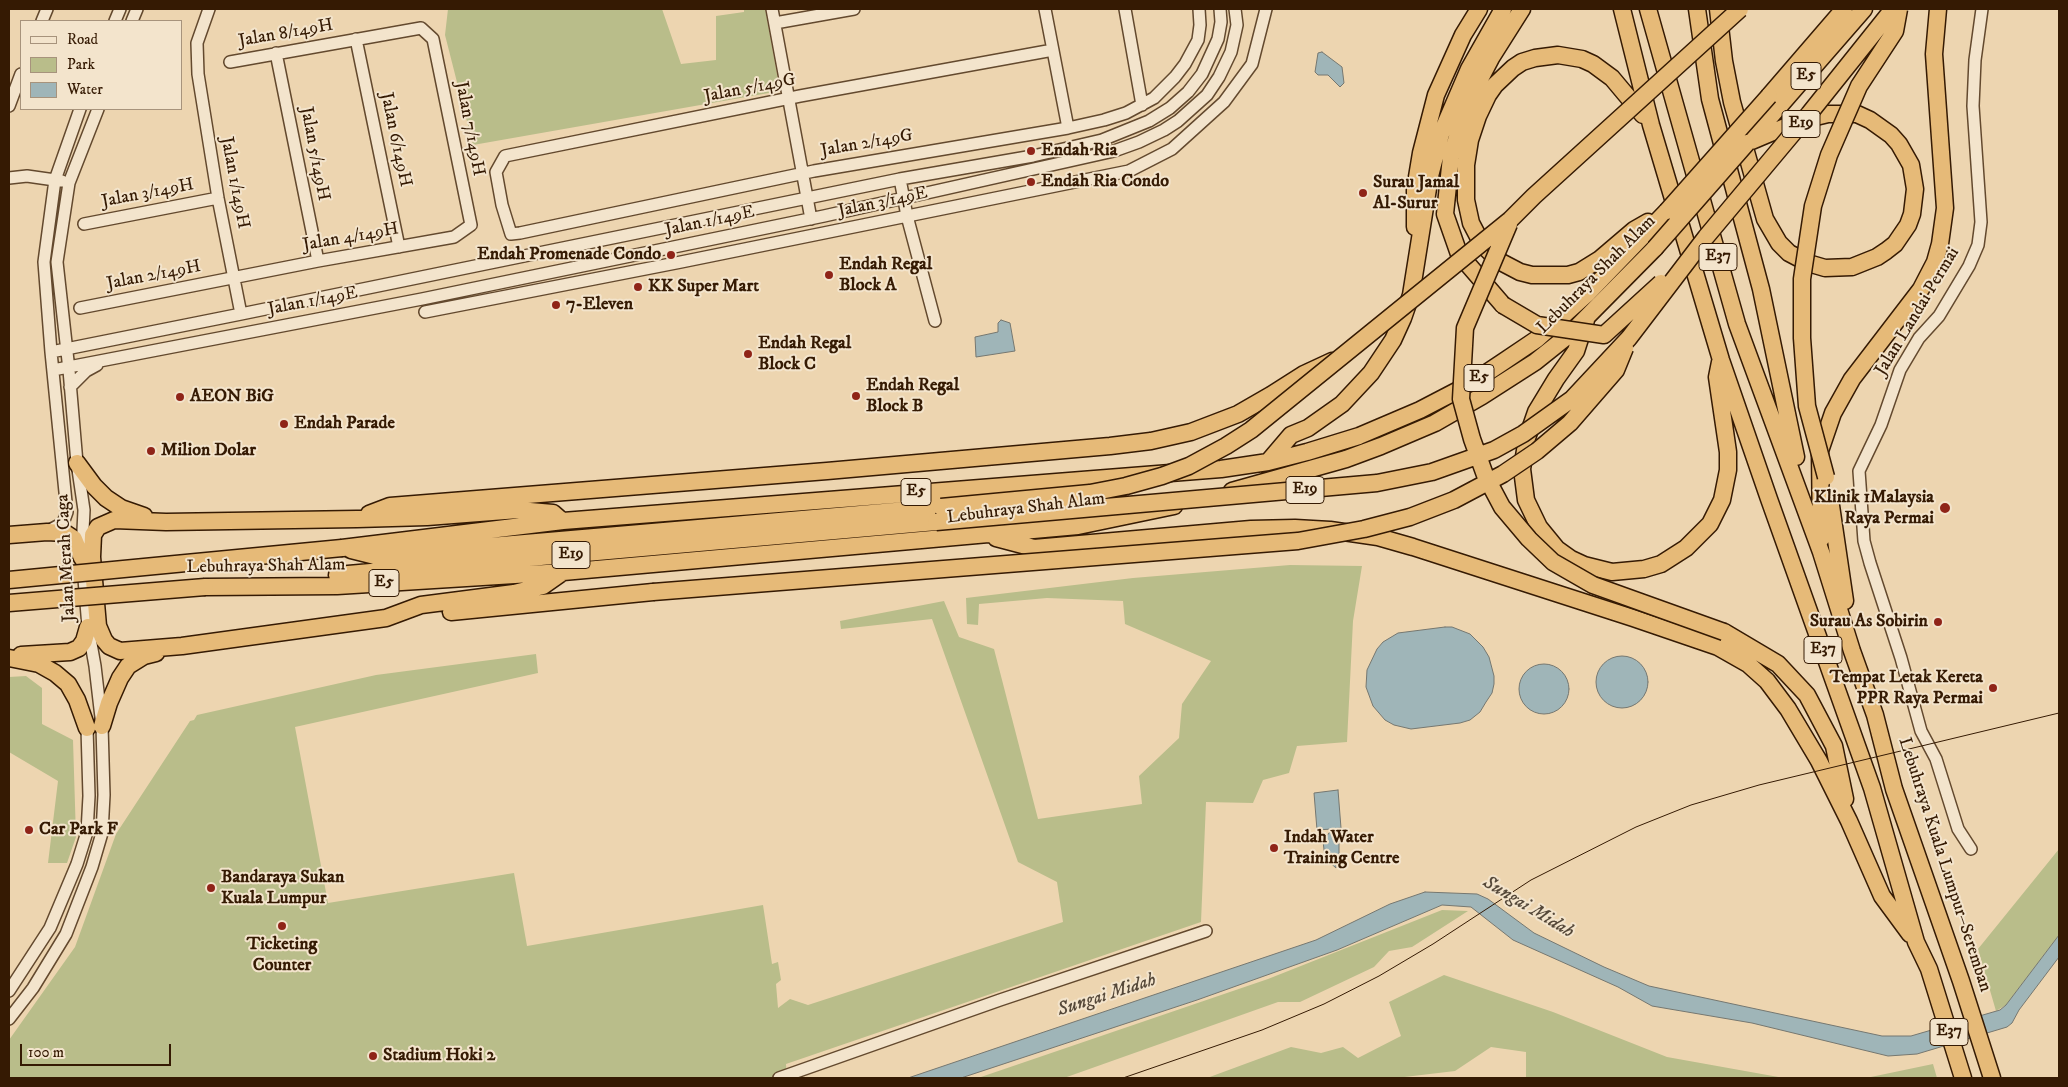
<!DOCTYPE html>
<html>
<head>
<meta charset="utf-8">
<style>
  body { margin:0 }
  #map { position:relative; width:2068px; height:1087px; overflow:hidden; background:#edd5b0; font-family:"IM FELL DW Pica",serif }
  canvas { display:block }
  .frame { position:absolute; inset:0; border:10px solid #351a03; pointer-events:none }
  .legend { position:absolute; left:20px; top:20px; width:162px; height:90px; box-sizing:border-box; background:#f3e4cc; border:1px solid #a7937c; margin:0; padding:6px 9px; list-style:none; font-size:15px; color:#351a03 }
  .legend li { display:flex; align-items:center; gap:10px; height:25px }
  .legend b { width:25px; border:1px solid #a7937c }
  .scale { position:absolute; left:20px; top:1044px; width:151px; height:22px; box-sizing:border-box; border:2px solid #351a03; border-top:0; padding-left:6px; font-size:15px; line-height:18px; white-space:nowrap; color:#351a03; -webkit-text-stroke:4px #f3e4cc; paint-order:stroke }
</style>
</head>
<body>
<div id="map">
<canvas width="2068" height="1087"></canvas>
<div class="frame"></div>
<ul class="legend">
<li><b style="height:6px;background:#f3e4cc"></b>Road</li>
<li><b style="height:14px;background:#b9bd8a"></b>Park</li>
<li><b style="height:14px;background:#9fb5b8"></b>Water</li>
</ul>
<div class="scale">100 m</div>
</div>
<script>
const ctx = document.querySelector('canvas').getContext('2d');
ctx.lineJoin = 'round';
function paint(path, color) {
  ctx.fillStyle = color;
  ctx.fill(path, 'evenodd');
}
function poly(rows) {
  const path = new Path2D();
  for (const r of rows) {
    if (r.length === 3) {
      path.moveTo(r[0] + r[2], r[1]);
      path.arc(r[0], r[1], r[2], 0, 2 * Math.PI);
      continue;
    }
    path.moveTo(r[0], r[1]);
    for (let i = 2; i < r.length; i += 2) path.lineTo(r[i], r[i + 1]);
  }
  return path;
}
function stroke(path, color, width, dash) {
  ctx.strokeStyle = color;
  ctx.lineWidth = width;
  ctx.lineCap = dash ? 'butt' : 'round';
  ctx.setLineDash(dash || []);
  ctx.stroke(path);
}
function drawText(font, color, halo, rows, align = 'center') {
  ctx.font = font + ' "IM FELL DW Pica",serif';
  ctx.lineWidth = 4;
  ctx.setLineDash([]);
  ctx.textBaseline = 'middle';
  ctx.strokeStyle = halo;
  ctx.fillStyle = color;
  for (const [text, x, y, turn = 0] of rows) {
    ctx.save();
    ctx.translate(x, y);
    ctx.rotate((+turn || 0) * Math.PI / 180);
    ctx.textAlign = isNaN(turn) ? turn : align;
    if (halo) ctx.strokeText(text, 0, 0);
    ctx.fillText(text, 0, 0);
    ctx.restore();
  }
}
paint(poly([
  [448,9,662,9,681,64,716,60,716,16,744,12,744,9,765,9,780,91,473,145,445,35],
  [1290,565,1362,566,1353,621,1347,742,1297,746,1289,773,1263,780,1253,803,1206,802,1201,922,786,1064,787,1078,9,1078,9,1040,75,947,116,834,190,721,194,720,197,715,376,675,536,654,538,673,295,727,328,903,514,873,527,946,763,905,772,964,778,962,781,980,776,984,778,1008,790,999,808,1005,1063,922,1057,882,1018,862,932,619,841,629,840,621,944,601,959,637,994,649,1038,819,1142,804,1139,776,1179,738,1182,704,1211,661,1125,624,1123,601,1047,598,979,604,978,625,967,624,966,598,1133,578],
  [26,676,42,688,42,724,73,740,76,837,67,863,48,863,58,781,9,752,9,677],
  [2059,849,2059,935,2006,1005,1996,1011,1978,949],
  [1442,910,1468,911,1412,947,1389,951,1374,967,1300,1002,1278,1002,1064,1078,978,1078,1268,979],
  [1444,975,1553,1012,1667,1057,1784,1078,1526,1078,1526,1052,1491,1047,1455,1071,1396,1078,1207,1078,1291,1047,1321,1053,1343,1047,1358,1058,1401,1036,1389,1002],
  [1933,1064,1937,1078,1866,1078]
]), '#b9bd8a');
const water = poly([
  [1322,52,1342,67,1344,83,1340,87,1328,75,1318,75,1315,72,1318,53,1322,52],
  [1001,320,1010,323,1015,351,976,357,975,337,998,332,998,323,1001,320],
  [1445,627,1452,627,1470,634,1483,647,1489,657,1494,676,1494,684,1492,693,1486,702,1480,712,1470,720,1460,723,1411,729,1394,725,1385,720,1373,706,1366,687,1367,670,1377,649,1383,642,1398,633,1445,627],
  [1622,682,26],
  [1544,689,25],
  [1338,790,1341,828,1332,829,1335,837,1339,841,1339,855,1336,858,1336,868,1325,858,1323,841,1332,829,1317,830,1314,793,1338,790],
  [1425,892,1477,894,1488,899,1534,933,1604,967,1649,986,1882,1036,1911,1036,2000,1010,2006,1005,2059,935,2059,957,2019,1010,2012,1023,2007,1027,1917,1054,1888,1056,1752,1023,1652,1006,1618,987,1513,940,1471,907,1442,905,1337,950,1197,1000,961,1078,908,1078,1316,940,1390,904,1425,892]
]);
paint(water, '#9fb5b8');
stroke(water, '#757770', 1);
const minor = poly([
  [209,9,197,43,198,74,218,198,241,314],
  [772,9,811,219],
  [1045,9,1068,128],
  [1125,9,1142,105],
  [42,21,47,9],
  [115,21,120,9],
  [132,21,137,9],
  [775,23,854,9],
  [356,39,399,247],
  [1053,50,800,96,505,156,496,172,502,205,511,234,520,233,814,171,1068,128,1104,120,1126,113,1154,98,1175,77,1185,64,1198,40,1200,25,1199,9],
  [276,53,318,261],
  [9,106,21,74],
  [9,178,27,176,62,181],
  [900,179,907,216,935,321],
  [84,224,218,198],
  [80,308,318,261,454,237,471,225,433,39,421,28,230,62],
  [425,312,681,262,1129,171,1172,149,1224,102,1252,64,1266,9],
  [51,352,241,314,900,179,1033,156,1102,140,1149,121,1170,108,1188,92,1202,74,1218,39,1221,22,1220,9],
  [53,370,422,299,824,216,1114,151,1139,142,1164,130,1178,121,1207,95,1219,77,1231,52,1237,25,1235,9],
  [70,387,86,371,97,365],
  [48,531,63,523,67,512,51,352,44,262,55,180,80,109],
  [82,551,84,510,77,463,69,370,57,262,69,183,98,109],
  [1971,849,1958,829,1936,759,1921,731,1901,658,1870,563,1864,541,1859,471,1881,425,1900,370,1919,338,1939,316,1969,266,1978,245,1981,222,1973,106,1975,60,1982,9],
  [9,991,50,928,77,864,87,832,89,796,87,728],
  [9,1019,33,988,66,934,92,867,102,833,104,795,102,726,95,666,88,627,83,567],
  [779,1078,1000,1000,1206,931]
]);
const highway = poly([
  [1622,9,1651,125,1721,360,1769,499,1872,788,1916,942,1929,969,1963,1078],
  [1648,9,1737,324,1821,552,1852,651,1875,715,1894,789,1961,981,1992,1078],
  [1697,9,1710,99,1761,289,1796,457],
  [1718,9,1724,61,1732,102,1765,219,1779,243,1789,253,1808,263,1825,268,1852,267,1877,257,1886,251,1895,244,1908,225,1912,214,1915,189,1911,165,1899,144,1891,135,1870,120,1857,114,1828,114,1799,121,1747,143],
  [1769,96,1844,9],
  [1643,115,1612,78,1593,64,1582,59,1558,55,1535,58,1522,62,1513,68,1495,85,1488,95,1478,116,1470,140,1466,165,1466,200,1471,223,1482,244,1499,261,1520,272,1532,275,1568,275,1579,272,1600,259,1634,230,1648,222],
  [1750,140,1864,9],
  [1415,227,1415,189,1421,153,1436,95,1463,35,1479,9],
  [1503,305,1459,254,1445,214,1451,157,1467,104,1491,58,1522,9],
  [1586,320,1576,351,1556,379,1536,412,1527,438,1522,469,1526,500,1539,527,1557,549,1571,559,1584,565,1612,572,1644,569,1661,564,1686,548,1710,524,1722,500,1728,470,1728,452,1717,377,1720,362],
  [1268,462,1291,435,1308,428,1342,404,1371,373,1393,340,1403,318,1411,295,1430,176,1441,134,1469,69,1503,9],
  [77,463,94,486,106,498,121,508,144,516],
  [1232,491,1346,459,1381,446,1435,423,1482,396,1535,362,1570,334,1655,248],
  [1830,499,1845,601],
  [369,514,390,506,827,471,1110,446,1151,441,1191,432,1238,414,1271,395,1304,374,1332,361],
  [561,520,553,513,518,510,427,517,357,519,166,522,114,520,98,527,93,535,92,557,98,626,104,640,109,646,120,651,182,646,386,618,421,605,514,593,543,586,563,572],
  [9,535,47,532,65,533,74,539,82,558],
  [996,538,1034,548,1251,529,1295,528,1330,530,1378,537,1413,547,1633,618,1718,647,1748,664,1767,681,1788,709,1819,761,1849,821,1882,896,1910,934],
  [1821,539,1820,451,1833,413,1852,379,1921,289,1935,262,1940,244,1945,208,1934,54,1938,9],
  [342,548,563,521,1221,469,1268,462,1307,452,1359,436,1420,410,1470,384,1503,362,1537,339,1588,293,1667,211],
  [351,550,375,556,941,507],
  [337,575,936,522],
  [205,587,337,586,563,572,1078,526,1174,506],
  [451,612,653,592],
  [1724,632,1778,664,1807,695,1834,746,1845,799],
  [21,655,70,652,79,648,84,641,88,627],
  [9,658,39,664,55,673,68,684,77,700,87,728],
  [102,726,109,703,120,678,128,666,144,656,156,653]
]);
stroke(minor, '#63492e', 14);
stroke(highway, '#351a03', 19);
stroke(minor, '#f3e4cc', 11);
stroke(highway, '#e6ba78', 16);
stroke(poly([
  [1123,1078,1262,1030,1324,1004,1379,976,1433,944,1531,880,1636,827,1691,805,1759,785,2059,713]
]), '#351a03', 1);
const highwayBridge = poly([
  [1667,211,1769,96],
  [1509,224,1465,328,1461,399,1472,439,1485,475,1502,507,1529,539,1553,562,1593,585,1724,632],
  [1655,248,1747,143],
  [1503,305,1537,325,1604,335,1661,283],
  [1826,477,1807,406,1802,338,1802,279,1813,206,1829,155,1859,86,1895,31,1899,9],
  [941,507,1090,493,1126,486,1162,476,1189,466,1226,446,1251,430,1510,220,1534,196,1740,9],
  [936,522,1377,483,1432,472,1494,450,1523,434,1572,399,1629,338,1706,237,1809,114,1893,9],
  [9,580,342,548],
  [653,592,1298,541,1364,529,1410,517,1454,500,1503,474,1537,451,1570,423,1616,370,1625,348],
  [9,603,205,587]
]);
stroke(highwayBridge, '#351a03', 19, []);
stroke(highwayBridge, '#e6ba78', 16);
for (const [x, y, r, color] of [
  [1031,151,5,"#8f2418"],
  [1031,182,5,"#8f2418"],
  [1363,193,5,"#8f2418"],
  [671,255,5,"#8f2418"],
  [829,275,5,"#8f2418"],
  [638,287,5,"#8f2418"],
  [556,305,5,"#8f2418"],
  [748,354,5,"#8f2418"],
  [856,396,5,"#8f2418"],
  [180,397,5,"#8f2418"],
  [284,424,5,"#8f2418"],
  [151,451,5,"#8f2418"],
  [1945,508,6,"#8f2418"],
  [1938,622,5,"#8f2418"],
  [1993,688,5,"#8f2418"],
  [29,830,5,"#8f2418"],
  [1274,848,5,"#8f2418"],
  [211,888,5,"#8f2418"],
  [282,926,5,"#8f2418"],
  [373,1056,5,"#8f2418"]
]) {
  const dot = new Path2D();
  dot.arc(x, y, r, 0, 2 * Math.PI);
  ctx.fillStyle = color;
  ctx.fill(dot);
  stroke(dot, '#f3e4cc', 2);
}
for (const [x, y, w] of [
  [1806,76,30],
  [1801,124,38],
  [1718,257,38],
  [1479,378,30],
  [1305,490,38],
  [916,492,30],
  [571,555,38],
  [384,583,30],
  [1823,650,38],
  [1949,1032,38]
]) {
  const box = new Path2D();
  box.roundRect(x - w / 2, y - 13.5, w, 27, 4);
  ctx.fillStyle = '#f3e4cc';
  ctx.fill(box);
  stroke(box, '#351a03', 1);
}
drawText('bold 16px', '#351a03', null, [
  ["E5",1806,76],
  ["E19",1801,124],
  ["E37",1718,257],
  ["E5",1479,378],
  ["E19",1305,490],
  ["E5",916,492],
  ["E19",571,555],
  ["E5",384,583],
  ["E37",1823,650],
  ["E37",1949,1032]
]);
drawText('18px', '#351a03', '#f3e4cc', [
  ["Jalan 8/149H",286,34,-10],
  ["Jalan 5/149G",750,89,-11],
  ["Jalan 7/149H",469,129,79],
  ["Jalan 6/149H",395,140,78],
  ["Jalan 2/149G",867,144,-10],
  ["Jalan 5/149H",314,154,79],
  ["Jalan 1/149H",234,183,79],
  ["Jalan 3/149H",148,194,-11],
  ["Jalan 3/149E",883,203,-12],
  ["Jalan 1/149E",710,222,-12],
  ["Jalan 4/149H",351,238,-10],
  ["Lebuhraya Shah Alam",1597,275,-45],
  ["Jalan 2/149H",154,276,-11],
  ["Jalan 1/149E",313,302,-11],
  ["Jalan Landai Permai",1918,312,-59],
  ["Lebuhraya Shah Alam",1026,509,-7],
  ["Jalan Merah Caga",67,558,-93],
  ["Lebuhraya Shah Alam",266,567,-1],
  ["Lebuhraya Kuala Lumpur–Seremban",1944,865,72]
]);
drawText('bold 18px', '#351a03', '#f3e4cc', [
  ["Endah Ria",1041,151],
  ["Endah Ria Condo",1041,182],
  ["Surau Jamal",1373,183],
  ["Al-Surur",1373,204],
  ["Endah Promenade Condo",661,255,"right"],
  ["Endah Regal",839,265],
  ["Block A",839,286],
  ["KK Super Mart",648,287],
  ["7-Eleven",566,305],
  ["Endah Regal",758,344],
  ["Block C",758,365],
  ["Endah Regal",866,386],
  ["Block B",866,407],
  ["AEON BiG",190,397],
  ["Endah Parade",294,424],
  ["Milion Dolar",161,451],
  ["Klinik 1Malaysia",1934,498,"right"],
  ["Raya Permai",1934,519,"right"],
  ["Surau As Sobirin",1928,622,"right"],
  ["Tempat Letak Kereta",1983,678,"right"],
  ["PPR Raya Permai",1983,699,"right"],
  ["Car Park F",39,830],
  ["Indah Water",1284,838],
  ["Training Centre",1284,859],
  ["Bandaraya Sukan",221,878],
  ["Kuala Lumpur",221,899],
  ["Ticketing",282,945,"center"],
  ["Counter",282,966,"center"],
  ["Stadium Hoki 2",383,1056]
], 'left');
drawText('italic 19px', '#554839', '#f3e4cc', [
  ["Sungai Midah",1528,908,31],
  ["Sungai Midah",1107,996,-18]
]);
</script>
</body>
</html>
